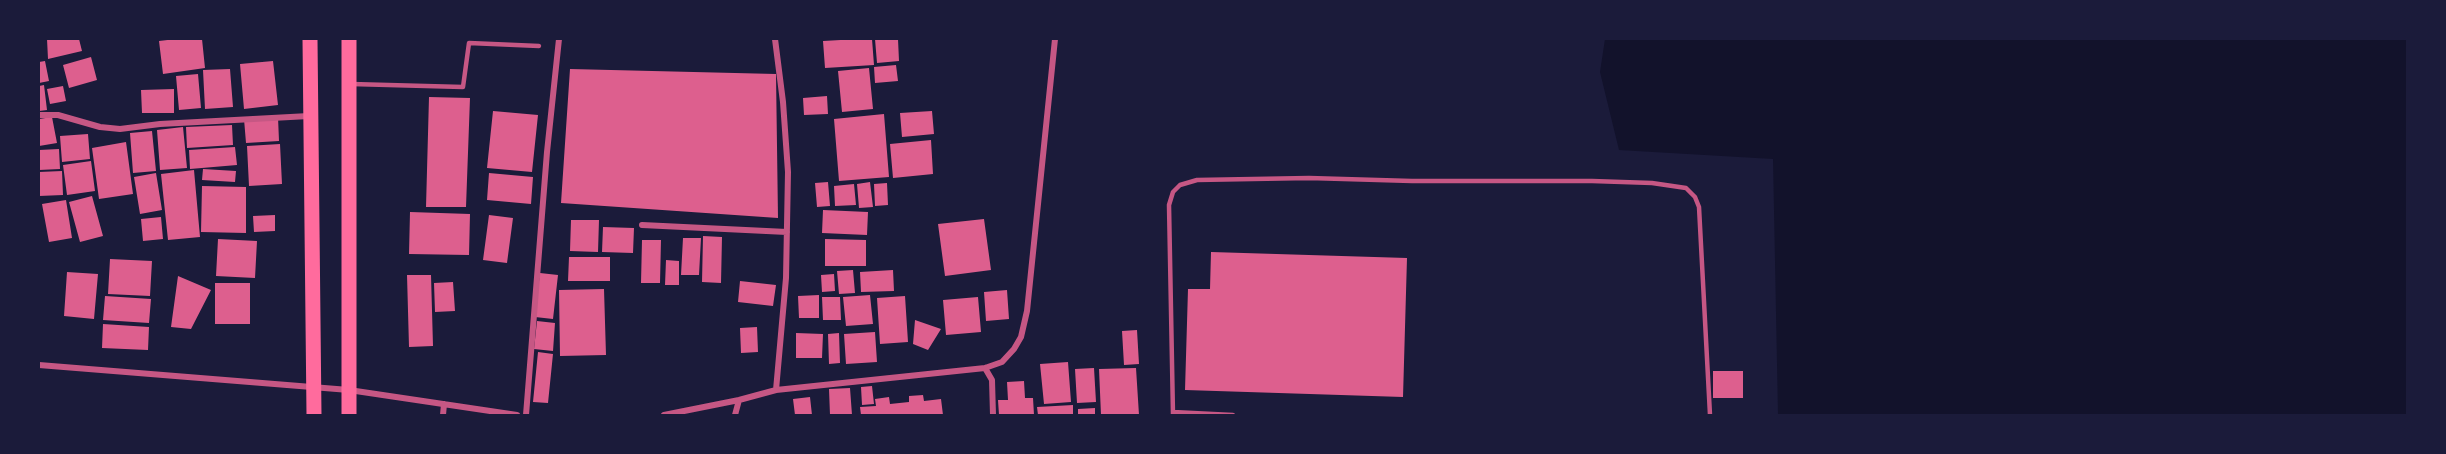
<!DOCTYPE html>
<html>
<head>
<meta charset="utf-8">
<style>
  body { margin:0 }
  #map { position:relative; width:2446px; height:454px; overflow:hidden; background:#1b1b3a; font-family:Commissioner,sans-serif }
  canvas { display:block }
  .frame { position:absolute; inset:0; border:40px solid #1b1b3a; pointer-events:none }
</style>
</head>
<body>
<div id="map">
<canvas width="2446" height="454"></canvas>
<div class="frame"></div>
</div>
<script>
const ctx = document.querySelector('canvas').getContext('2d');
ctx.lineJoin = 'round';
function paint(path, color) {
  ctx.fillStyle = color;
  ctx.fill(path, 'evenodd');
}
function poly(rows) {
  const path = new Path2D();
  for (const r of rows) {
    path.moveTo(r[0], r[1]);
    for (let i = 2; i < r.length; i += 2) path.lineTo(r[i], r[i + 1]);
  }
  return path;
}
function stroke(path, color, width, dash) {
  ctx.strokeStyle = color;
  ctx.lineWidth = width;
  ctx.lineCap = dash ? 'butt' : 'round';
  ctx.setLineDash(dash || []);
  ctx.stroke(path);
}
paint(poly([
  [1605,39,2407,39,2407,415,1778,415,1773,159,1619,150,1600,72]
]), '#12122b');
paint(poly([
  [47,39,79,39,82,51,48,59],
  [176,39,202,39,205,68,163,74,159,41],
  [858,39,872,39,874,65,825,68,823,41],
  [875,39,898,39,899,61,877,63],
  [91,57,97,80,69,88,63,65],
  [45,61,49,81,39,83,39,62],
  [273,61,278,105,244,109,240,64],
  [896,65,898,81,875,83,874,67],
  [869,68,873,109,842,112,838,71],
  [230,69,233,107,205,109,203,70],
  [570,69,776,74,778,218,561,203],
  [198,74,201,108,179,110,176,76],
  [44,85,47,110,39,111,39,86],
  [63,86,66,101,50,104,47,89],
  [174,89,174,113,142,113,141,90],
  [827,96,828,114,804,115,803,98],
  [429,97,470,98,466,207,426,207],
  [493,111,538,115,532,172,487,168],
  [932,111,934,134,902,137,900,113],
  [884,114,889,177,839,181,834,119],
  [52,117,57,143,39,146,39,119],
  [278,117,279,141,246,143,244,119],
  [232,125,233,145,187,148,186,127],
  [183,127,187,168,160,170,157,130],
  [152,131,156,171,133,173,130,133],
  [88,134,90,159,62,162,60,136],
  [931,140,933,174,893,178,890,144],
  [126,142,133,194,99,199,92,148],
  [280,144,282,184,249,186,247,146],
  [235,147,237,165,190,169,189,150],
  [59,149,60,169,39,170,39,150],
  [91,161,95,191,67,195,63,165],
  [203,169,236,171,235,182,202,180],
  [194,170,200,237,168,240,161,174],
  [62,171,63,195,39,196,39,172],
  [156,173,162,210,140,214,134,177],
  [489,173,533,177,531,204,487,200],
  [828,182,830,206,817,207,815,183],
  [870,182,873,207,859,208,857,184],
  [887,183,888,205,875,206,874,184],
  [854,184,856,205,835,206,834,186],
  [202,186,246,187,246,233,201,232],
  [92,196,103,236,80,242,69,202],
  [66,200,72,238,49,242,42,204],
  [823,210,868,212,867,235,822,233],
  [410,212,470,214,469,255,409,254],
  [275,215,275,231,254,232,253,216],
  [489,215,513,218,507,263,483,260],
  [161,217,163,239,143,241,141,219],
  [984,219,991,270,945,276,938,224],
  [571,220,599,220,598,252,570,251],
  [603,227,634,228,633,253,602,252],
  [703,236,722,237,721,283,702,282],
  [683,238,701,238,699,275,681,275],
  [218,239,257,241,255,278,216,276],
  [825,239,866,240,866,266,825,266],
  [642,240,661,240,660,283,641,283],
  [1211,252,1407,258,1403,397,1185,390,1188,289,1210,289],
  [569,257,610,257,610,281,568,281],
  [110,259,152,261,150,296,108,294],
  [666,260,679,261,679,285,665,285],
  [853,270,855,293,839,294,837,271],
  [893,270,894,291,861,292,860,272],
  [67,272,98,274,94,319,64,316],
  [540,273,558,275,553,319,535,317],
  [834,274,835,291,822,292,821,275],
  [407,275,431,275,433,346,409,347],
  [178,276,211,290,191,329,171,327],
  [740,281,776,285,773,306,738,302],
  [453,282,455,311,435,312,434,283],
  [215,283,250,283,250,324,215,324],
  [604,289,606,355,560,356,559,290],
  [1007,290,1009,319,986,321,984,292],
  [819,295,819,318,799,318,798,296],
  [870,295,873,324,846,326,843,297],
  [105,296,151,299,149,323,103,320],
  [905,296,908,342,880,344,877,298],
  [822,297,840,297,841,320,823,320],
  [978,297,981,332,946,335,943,300],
  [915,320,941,329,928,350,913,344],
  [537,321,555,323,553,351,534,349],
  [103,324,149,327,148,350,102,348],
  [757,327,758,352,741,353,740,328],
  [1137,330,1139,364,1124,365,1122,331],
  [875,332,877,362,846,364,844,334],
  [796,333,823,334,822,358,796,358],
  [839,333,840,363,829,364,828,334],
  [538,352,553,354,548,403,533,402],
  [1068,362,1071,402,1044,404,1040,364],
  [1094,368,1096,402,1077,403,1075,369],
  [1136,368,1139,415,1101,415,1099,369],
  [1713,371,1743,371,1743,398,1713,398],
  [1024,381,1025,398,1033,398,1034,415,999,415,998,400,1008,400,1007,382],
  [872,386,874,404,862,405,861,387],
  [850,388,852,415,830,415,829,389],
  [923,395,924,401,941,399,943,415,861,415,860,407,876,406,875,399,889,397,890,404,909,402,909,396],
  [810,397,812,415,795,415,793,399],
  [1073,405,1073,415,1038,415,1037,407],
  [1095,408,1095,415,1078,415,1078,409]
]), '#dd5f8e');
stroke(poly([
  [351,84,463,87,469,43,539,46],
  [1173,412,1233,415],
  [1173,415,1169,205,1173,192,1180,185,1197,180,1309,178,1412,181,1592,181,1652,183,1686,188,1695,197,1699,207,1710,415]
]), '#c65784', 4.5);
stroke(poly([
  [775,39,783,102,788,172,786,278,776,390],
  [39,115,58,115,100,127,120,129,160,124,309,116],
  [642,225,787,232],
  [39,365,349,390,517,415],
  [985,368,992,380,993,415],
  [443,415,444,404],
  [526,415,547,152,559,39],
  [664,415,739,400,776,390,985,368,1002,362,1014,349,1021,337,1027,311,1055,39],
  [735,415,739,400]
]), '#c65784', 6);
stroke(poly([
  [310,39,314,415],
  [349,39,349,415]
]), '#ff6b9d', 15);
</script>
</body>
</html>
